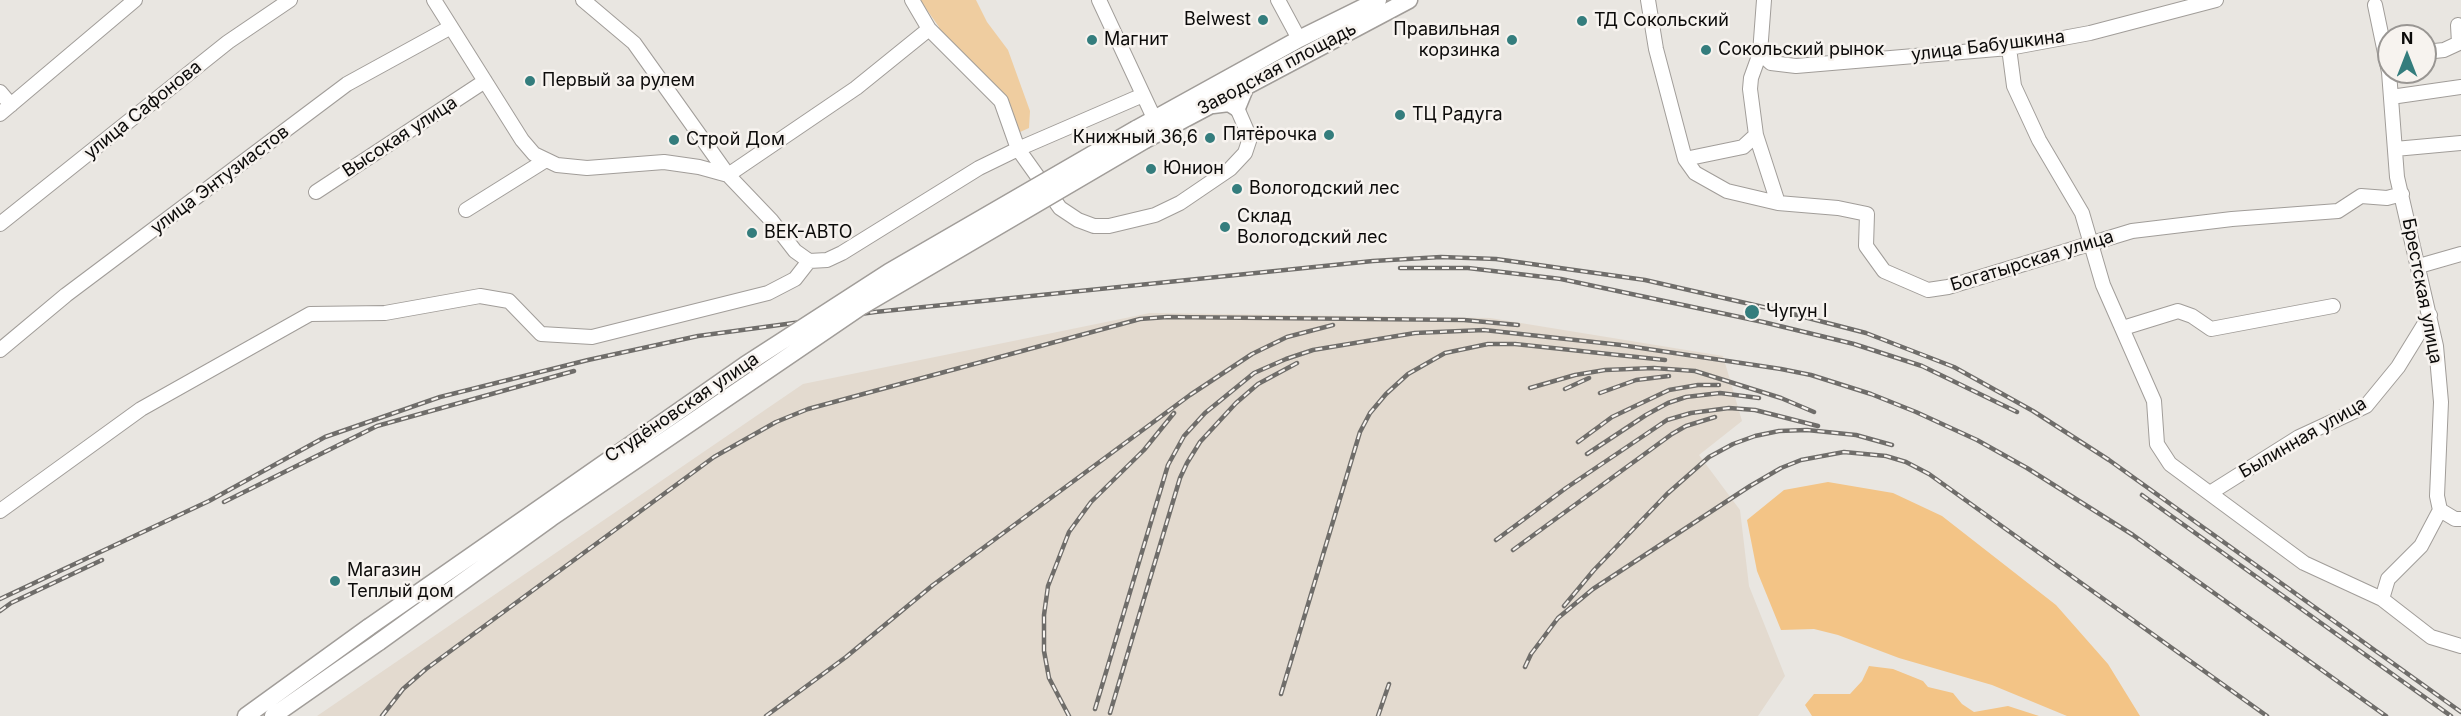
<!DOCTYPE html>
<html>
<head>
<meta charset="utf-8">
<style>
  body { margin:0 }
  #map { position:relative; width:2461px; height:716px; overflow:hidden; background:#e9e6e1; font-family:Inter,sans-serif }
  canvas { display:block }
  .north { position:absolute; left:2377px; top:24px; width:60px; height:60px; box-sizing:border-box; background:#f7f3ef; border:2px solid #999693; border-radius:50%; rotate:0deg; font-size:16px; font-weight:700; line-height:24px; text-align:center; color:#0c0b0a }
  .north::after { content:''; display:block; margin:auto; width:21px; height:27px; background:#347d7d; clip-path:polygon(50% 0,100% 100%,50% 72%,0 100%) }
</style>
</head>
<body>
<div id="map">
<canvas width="2461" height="716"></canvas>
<div class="north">N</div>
</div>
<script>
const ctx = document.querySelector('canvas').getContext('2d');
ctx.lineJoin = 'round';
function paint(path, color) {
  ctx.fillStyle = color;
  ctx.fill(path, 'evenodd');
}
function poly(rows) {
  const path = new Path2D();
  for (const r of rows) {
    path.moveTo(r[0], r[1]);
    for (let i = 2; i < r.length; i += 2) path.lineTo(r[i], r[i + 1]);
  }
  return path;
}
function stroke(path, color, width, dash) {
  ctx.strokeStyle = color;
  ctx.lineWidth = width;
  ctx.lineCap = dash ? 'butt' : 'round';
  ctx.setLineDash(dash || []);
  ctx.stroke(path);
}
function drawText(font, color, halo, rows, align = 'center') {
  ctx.font = font + ' Inter,sans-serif';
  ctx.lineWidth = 5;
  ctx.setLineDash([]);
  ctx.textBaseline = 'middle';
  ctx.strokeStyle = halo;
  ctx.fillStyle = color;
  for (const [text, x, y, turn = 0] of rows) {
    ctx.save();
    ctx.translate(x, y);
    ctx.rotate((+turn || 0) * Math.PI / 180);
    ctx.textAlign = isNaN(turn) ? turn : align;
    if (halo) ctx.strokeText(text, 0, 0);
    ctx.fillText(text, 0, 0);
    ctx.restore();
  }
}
paint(poly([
  [1150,313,1490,318,1723,356,1742,421,1699,455,1740,510,1749,586,1785,676,1758,716,317,716,803,384]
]), '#e3dacf');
paint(poly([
  [920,0,976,0,987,22,1008,50,1030,111,1029,128,1020,132,1015,128,936,33,939,27]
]), '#efcda0');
paint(poly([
  [1828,482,1893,493,1942,516,2056,605,2108,664,2140,716,2067,716,1992,685,1899,658,1838,635,1814,629,1781,630,1757,571,1747,520,1784,490],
  [1869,666,1893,669,1923,681,1928,687,1953,693,1962,704,1974,712,2008,706,2039,716,1812,716,1805,705,1814,694,1850,694,1862,681]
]), '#f3c486');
const minor = poly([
  [434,0,522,140,534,154,557,165,587,168,664,162,699,167,728,175,771,220,795,251,809,261,827,260,842,253,979,168,1018,149,1143,95],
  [583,0,634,43,728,175,856,88,929,29],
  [912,0,929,29,1001,101,1018,149,1060,208,1078,220,1094,226,1109,226,1155,215,1180,203,1230,169,1245,153,1250,138,1237,108],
  [1099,0,1154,118],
  [1278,0,1299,39],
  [1648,0,1656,49,1685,159,1743,147,1756,135],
  [1764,0,1760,53,1751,78,1750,89,1756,135,1778,203,1838,208,1867,214,1866,246,1884,271,1928,290,1948,287,2132,231,2232,219,2338,211,2361,196,2387,198,2402,194],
  [2375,5,2389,72],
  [2009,48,2014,86,2039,140,2082,213,2103,285,2154,401,2157,444,2170,464,2304,563,2382,599,2431,637,2461,646],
  [2425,52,2444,50,2459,43,2458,25],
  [1760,53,1771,63,1796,66,2009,48,2090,33,2216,0],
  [0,92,11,105],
  [2391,97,2461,87],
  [0,114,135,0],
  [2395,149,2461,143],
  [1685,159,1695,173,1727,191,1778,203],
  [316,192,485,81],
  [466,210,546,160],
  [0,224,228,42,290,0],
  [2419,266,2461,254],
  [2123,328,2178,311,2192,316,2211,329,2333,306],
  [0,350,66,295,347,84,451,27],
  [2210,493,2299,437,2366,406,2398,367,2430,315],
  [2440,510,2455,519,2461,519],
  [0,511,141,409,310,314,385,313,480,296,509,301,541,334,592,337,768,293,795,279,809,261],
  [2382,599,2388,579,2421,546,2440,510,2437,496,2441,402,2436,346,2397,177,2389,72]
]);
const major = poly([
  [1213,105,1229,103,1237,108,1246,86],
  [1136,129,1299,39,1378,0],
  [1145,140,1409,0],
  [246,716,369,627],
  [273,716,379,642]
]);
stroke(minor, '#a19d99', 16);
stroke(major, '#a19d99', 19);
stroke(minor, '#fff', 14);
stroke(major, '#fff', 16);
const rail = poly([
  [1400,268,1468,268,1561,279,1763,322,1854,344,1922,366,2017,412],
  [1530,388,1575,375,1605,370,1654,368,1695,371,1781,398,1814,412],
  [1565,389,1589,378],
  [1600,393,1636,380,1669,376],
  [1578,442,1612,417,1669,390,1698,385,1719,385],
  [1587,454,1646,415,1668,403,1686,397,1720,393,1759,398],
  [2142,495,2451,716],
  [224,502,377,426,574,371],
  [1496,540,1566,488,1667,420,1691,413,1729,408,1755,410,1818,426],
  [1513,550,1672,434,1686,426,1715,417],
  [0,599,209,501,325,437,440,397,588,360,698,336,875,312,1373,261,1441,257,1496,259,1645,280,1785,312,1866,333,1954,367,2033,411,2109,460,2461,712],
  [1564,606,1594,570,1667,494,1709,457,1733,444,1755,436,1779,431,1807,430,1856,435,1892,445],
  [0,611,11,603,102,560],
  [1525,667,1531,654,1558,618,1593,589,1750,486,1781,468,1801,460,1844,452,1886,456,1906,462,1929,474,2267,716],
  [1281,694,1360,432,1370,413,1386,394,1408,374,1445,353,1488,344,1515,344,1665,360],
  [1095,709,1168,465,1184,436,1205,413,1254,373,1286,359,1313,350,1415,333,1484,330,1621,345,1781,369,1811,375,1871,394,1916,412,1977,440,2027,468,2133,535,2386,716],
  [1110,713,1180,478,1187,463,1200,442,1236,403,1258,384,1297,363],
  [382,716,403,689,426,669,714,457,776,422,808,409,1140,319,1167,317,1464,320,1518,325],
  [766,716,846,657,933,585,1190,395,1252,354,1287,337,1333,325],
  [1069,716,1049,678,1044,651,1044,615,1048,586,1069,532,1091,502,1144,450,1174,413],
  [1378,716,1389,684]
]);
stroke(rail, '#6f6d6a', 4.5);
stroke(rail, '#f7f3ef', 2, [7]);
const majorBridge = poly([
  [369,627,745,365,889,272,1136,129],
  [379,642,551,518,862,306,1145,140]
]);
stroke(majorBridge, '#a19d99', 19, []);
stroke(majorBridge, '#fff', 16);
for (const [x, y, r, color] of [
  [1263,20,6,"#347d7d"],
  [1582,21,6,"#347d7d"],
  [1092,40,6,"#347d7d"],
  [1512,40,6,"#347d7d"],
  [1706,50,6,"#347d7d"],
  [530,81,6,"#347d7d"],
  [1400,115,6,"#347d7d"],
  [1329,135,6,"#347d7d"],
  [1210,138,6,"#347d7d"],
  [674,140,6,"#347d7d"],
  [1151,169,6,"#347d7d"],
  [1237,189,6,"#347d7d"],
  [1225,227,6,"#347d7d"],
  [752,233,6,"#347d7d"],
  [1752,312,8,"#347d7d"],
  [335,581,6,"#347d7d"]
]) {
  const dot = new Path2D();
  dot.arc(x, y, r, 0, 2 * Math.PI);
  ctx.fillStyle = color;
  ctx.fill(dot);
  stroke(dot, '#f7f3ef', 2);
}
drawText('18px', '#0c0b0a', '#f7f3ef', [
  ["Belwest",1251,20,"right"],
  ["ТД Сокольский",1594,21],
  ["Правильная",1500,30,"right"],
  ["корзинка",1500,51,"right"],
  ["Магнит",1104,40],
  ["Сокольский рынок",1718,50],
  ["Первый за рулем",542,81],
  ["ТЦ Радуга",1412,115],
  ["Пятёрочка",1317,135,"right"],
  ["Книжный 36,6",1198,138,"right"],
  ["Строй Дом",686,140],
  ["Юнион",1163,169],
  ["Вологодский лес",1249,189],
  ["Склад",1237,217],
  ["Вологодский лес",1237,238],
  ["ВЕК-АВТО",764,233],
  ["Чугун I",1766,312],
  ["Магазин",347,571],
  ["Теплый дом",347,592]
], 'left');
drawText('18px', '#0c0b0a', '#f7f3ef', [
  ["улица Бабушкина",1988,46,-7],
  ["Заводская площадь",1277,69,-28],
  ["улица Сафонова",143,110,-39],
  ["Высокая улица",400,137,-33],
  ["улица Энтузиастов",220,180,-37],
  ["Богатырская улица",2032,261,-17],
  ["Брестская улица",2422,291,79],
  ["Студёновская улица",682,408,-34],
  ["Былинная улица",2303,438,-30]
]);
</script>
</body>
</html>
